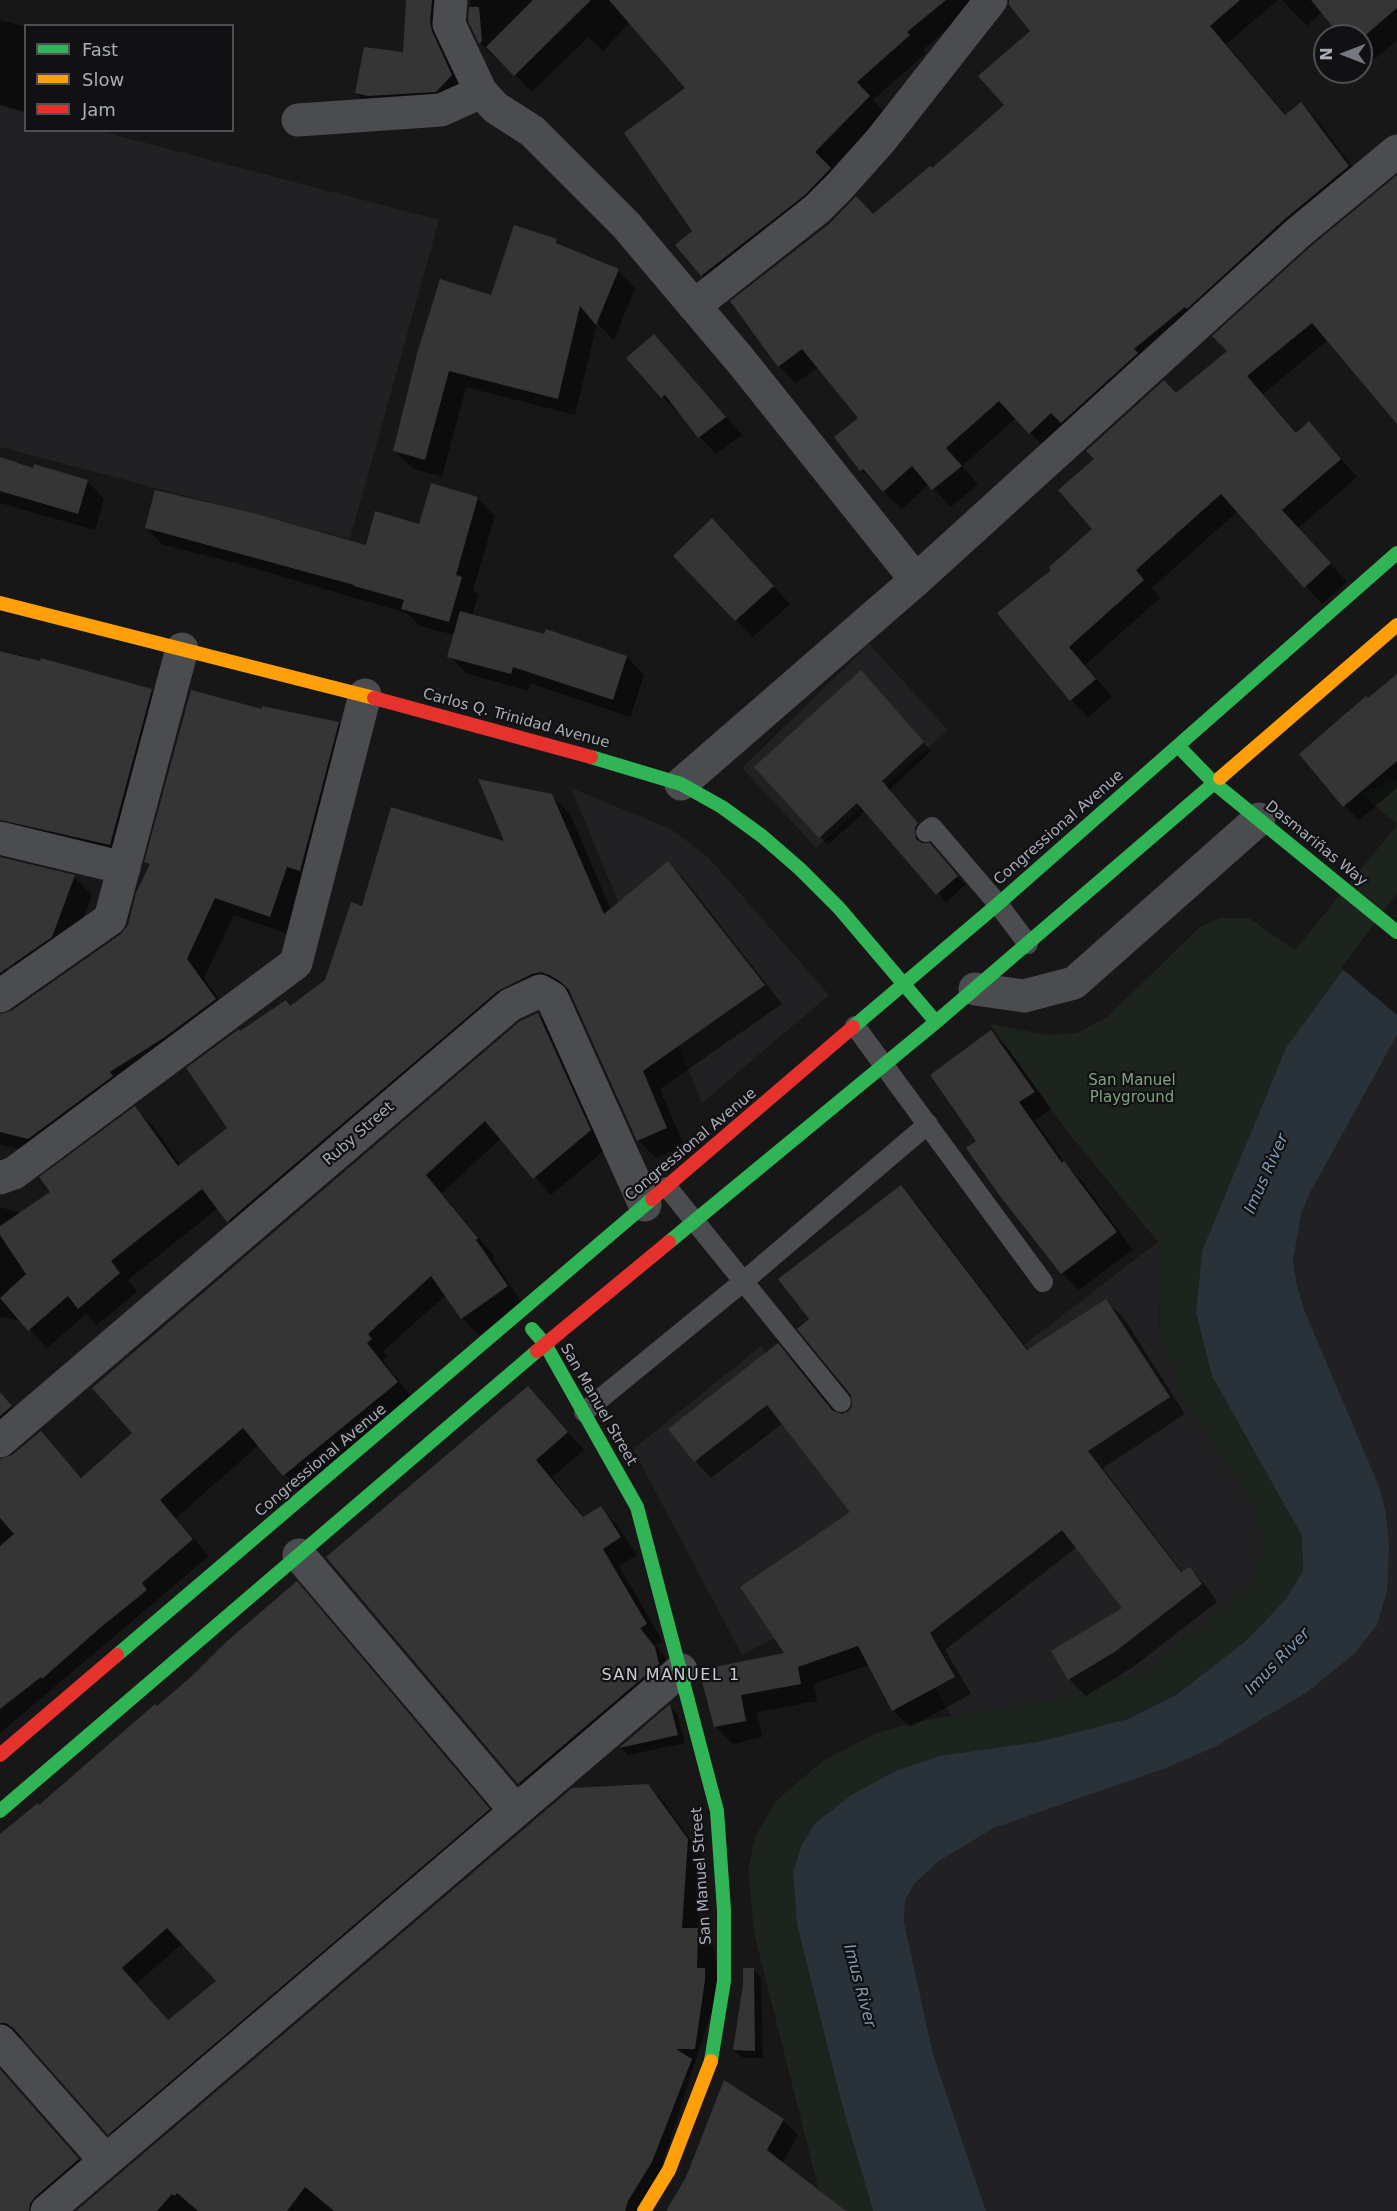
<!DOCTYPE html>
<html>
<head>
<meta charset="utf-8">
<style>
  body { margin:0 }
  #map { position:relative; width:1397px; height:2211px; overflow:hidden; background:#171717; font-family:"DejaVu Sans",sans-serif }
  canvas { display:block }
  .legend { position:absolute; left:24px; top:24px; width:210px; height:108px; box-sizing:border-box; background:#111113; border:2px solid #4d4f55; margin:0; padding:8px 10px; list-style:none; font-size:18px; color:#a8adb8 }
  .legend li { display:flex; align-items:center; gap:12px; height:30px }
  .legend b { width:30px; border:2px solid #4d4f55 }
  .north { position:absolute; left:1313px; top:24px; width:60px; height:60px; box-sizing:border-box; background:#111113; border:2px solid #4d4f55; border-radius:50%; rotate:270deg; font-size:16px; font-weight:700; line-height:24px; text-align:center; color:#a8adb8 }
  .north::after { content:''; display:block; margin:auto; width:21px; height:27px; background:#757880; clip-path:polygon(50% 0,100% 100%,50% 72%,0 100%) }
</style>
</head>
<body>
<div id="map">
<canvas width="1397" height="2211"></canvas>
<ul class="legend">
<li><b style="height:8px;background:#30b455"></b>Fast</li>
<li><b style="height:8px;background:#ff9f0a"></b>Slow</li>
<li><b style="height:8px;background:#e5322d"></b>Jam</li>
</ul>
<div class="north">N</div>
</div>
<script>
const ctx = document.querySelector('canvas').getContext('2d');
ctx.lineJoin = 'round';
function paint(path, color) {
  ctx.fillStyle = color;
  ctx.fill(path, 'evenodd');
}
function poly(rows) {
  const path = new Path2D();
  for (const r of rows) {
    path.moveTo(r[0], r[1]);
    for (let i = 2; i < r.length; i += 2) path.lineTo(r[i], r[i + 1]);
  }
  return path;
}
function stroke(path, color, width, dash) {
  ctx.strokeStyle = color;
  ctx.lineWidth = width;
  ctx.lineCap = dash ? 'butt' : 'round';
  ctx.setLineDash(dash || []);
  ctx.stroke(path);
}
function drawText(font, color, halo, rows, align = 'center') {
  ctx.font = font + ' "DejaVu Sans",sans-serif';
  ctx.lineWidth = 4.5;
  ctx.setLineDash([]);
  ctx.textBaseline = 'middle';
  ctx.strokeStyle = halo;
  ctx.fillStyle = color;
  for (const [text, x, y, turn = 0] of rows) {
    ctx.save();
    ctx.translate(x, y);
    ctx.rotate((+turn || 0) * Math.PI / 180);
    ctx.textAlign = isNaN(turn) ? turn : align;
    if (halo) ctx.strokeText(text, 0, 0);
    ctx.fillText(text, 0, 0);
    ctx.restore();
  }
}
paint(poly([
  [0,104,25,111,26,130,100,131,439,220,350,539,0,447],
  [869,644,948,730,816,848,742,768],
  [571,788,671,829,708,857,829,995,702,1103],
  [1397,1035,1397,2211,986,2211,933,2054,904,1922,905,1901,914,1884,939,1861,994,1828,1166,1768,1215,1747,1306,1693,1305,1312,1297,1286,1293,1260,1296,1238,1301,1215,1310,1193],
  [1158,1242,1160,1337,1182,1399,1255,1510,1263,1547,1251,1584,1143,1672,1046,1700,952,1717,875,1586,742,1655,633,1449,761,1346,862,1469]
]), '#212123');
paint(poly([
  [1397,779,1397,824,1361,794],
  [1397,825,1397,896,1286,1049,1202,1251,1196,1313,1212,1376,1302,1536,1303,1571,1285,1600,1247,1640,1176,1695,1128,1719,853,1794,815,1823,801,1846,793,1872,797,1924,841,2101,873,2211,824,2211,754,1933,748,1869,756,1835,777,1800,823,1761,874,1734,920,1721,1046,1700,1143,1672,1251,1584,1263,1547,1255,1510,1182,1399,1160,1337,1158,1242,1067,1131,990,1024,1047,1035,1077,1033,1107,1017,1200,927,1220,918,1249,918,1295,950]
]), '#1d241e');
paint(poly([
  [1397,896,1397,1035,1310,1193,1301,1215,1293,1260,1297,1286,1305,1312,1380,1489,1386,1514,1389,1548,1387,1591,1377,1625,1355,1653,1306,1693,1215,1747,1166,1768,994,1828,939,1861,914,1884,905,1901,904,1922,933,2054,986,2211,873,2211,841,2101,797,1924,793,1872,801,1846,815,1823,853,1794,896,1771,940,1756,1038,1742,1128,1719,1176,1695,1247,1640,1285,1600,1303,1571,1302,1536,1212,1376,1196,1313,1202,1251,1286,1048]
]), '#2a3239');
paint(poly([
  [1397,893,1397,1015,1341,968]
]), '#171717');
paint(poly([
  [407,0,461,0,469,93,373,110,356,93,405,53],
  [471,0,980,0,923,50,926,53,873,100,886,114,831,170,847,187,720,293,702,275,678,245,694,231,688,89,630,22,603,51,588,37,532,92,499,58,497,60,480,43,470,20],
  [1010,0,1278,0,1226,44,1287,116,1301,104,1318,121,1365,184,1047,450,1016,418,962,466,978,484,951,507,929,484,902,509,861,470,860,419,818,367,796,383,779,366,873,215,932,170,1006,105,1032,31],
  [1282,0,1397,0,1397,40,1368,65,1361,57,1361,36,1342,36,1322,12,1307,26],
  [0,20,26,27,26,113,0,105],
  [1397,177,1397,421,1328,340,1263,394,1298,434,1309,423,1357,477,1298,528,1347,582,1322,604,1238,511,1152,588,1160,598,1085,665,1112,697,1088,717,1071,700,1053,570,1094,529,1176,395,1229,351],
  [556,240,565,249,618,271,635,288,614,340,597,323,575,415,466,387,442,477,412,468,394,451,492,297],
  [654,336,742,435,716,454,663,397],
  [0,460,87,481,104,499,95,530,0,503],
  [477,498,495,516,473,590,478,595,472,616,627,657,644,675,630,717,530,683,528,691,466,673,449,656,455,635,420,626,407,613,239,564,163,545,146,528,367,547,420,526],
  [712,520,790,604,753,637,736,620],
  [0,650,151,691,169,709,128,862,0,850],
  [1397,675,1397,788,1359,820,1345,806,1368,699],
  [869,681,931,751,889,790,926,832,922,837,924,845,938,853,965,885,946,902,866,810,828,845,820,837],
  [263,710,338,723,356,741,288,934,234,915,204,978,233,1018,47,1156,0,1145,0,1052,122,935,129,925,151,866,146,862],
  [552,796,570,814,611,910,668,863,686,881,782,1004,660,1089,684,1146,656,1158,638,1140,573,995,559,990,550,991,246,1239,218,1208,128,1280,137,1292,97,1325,86,1314,47,1348,22,1321,0,1317,0,1207,82,1232,135,1108,153,1126,181,1166,229,1128,240,1033,291,1007,327,981,363,908,506,843],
  [0,859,74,877,92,895,69,955,31,982,10,960,0,991],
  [538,1014,554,1031,607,1148,551,1195,501,1138,442,1193,494,1256,492,1258,523,1304,479,1335,462,1318,446,1295,383,1351,388,1356,383,1360,414,1400,301,1492,259,1445,176,1518,209,1556,0,1733,0,1461,13,1457,41,1433,82,1478,134,1433],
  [991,1032,1008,1049,1051,1109,1035,1120,1069,1169,1081,1180,1133,1250,1079,1290,1062,1273,978,1141],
  [901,1187,917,1204,1029,1351,1106,1301,1123,1317,1185,1414,1103,1468,1183,1573,1190,1569,1206,1586,1217,1602,1133,1667,1086,1696,1069,1679,1124,1608,1077,1547,945,1650,971,1694,910,1727,893,1710,869,1665,814,1684,817,1701,757,1712,762,1737,733,1744,716,1727,701,1672,786,1654,852,1512,783,1423,711,1478,695,1461,778,1345,795,1362,836,1413,842,1415,850,1412,854,1406,852,1394,811,1320],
  [528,1388,584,1450,552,1477,585,1518,600,1508,617,1525,637,1555,619,1566,663,1642,656,1645,671,1666,536,1800,519,1783,328,1558],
  [0,1392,27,1424,0,1450],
  [312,1599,504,1825,124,2149,22,2038,12,2038,0,2047,0,1838,157,1708],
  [183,1943,218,1981,169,2021,136,1984],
  [669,1706,677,1714,685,1743,628,1755,621,1748],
  [648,1786,663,1801,702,1856,698,1929,713,1945,720,1985,647,2211,78,2211],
  [753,1969,761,1978,763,2058,743,2058,734,2050],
  [0,2069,93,2175,42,2211,0,2211],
  [783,2120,798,2135,782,2164,836,2211,668,2211]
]), '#0007');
paint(poly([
  [406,0,432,0,430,22,432,31,452,75,436,92,368,96,355,93,364,47,403,52],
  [533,0,591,0,514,76,486,47],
  [609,0,946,0,907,32,910,35,857,82,870,96,815,152,831,168,805,195,701,276,675,245,692,231,624,133,685,88],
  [1009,0,1240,0,1210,26,1285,115,1301,102,1349,166,1286,218,1187,309,1185,307,1134,349,1138,353,1061,423,1051,413,1029,434,999,401,946,448,962,466,932,490,912,466,883,492,863,469,860,471,834,437,858,418,802,349,778,367,730,301,829,224,856,196,873,214,930,166,932,168,1004,105,978,76,1030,31,1009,5],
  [1311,0,1397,0,1397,8,1361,39,1361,36,1340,36],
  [469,7,479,7,482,41,479,44,468,21],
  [1397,175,1397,424,1312,323,1247,376,1296,433,1309,421,1341,459,1282,510,1331,563,1304,588,1221,494,1136,570,1144,580,1069,647,1096,679,1070,701,997,613,1051,570,1049,567,1092,529,1058,490,1094,459,1086,451,1164,380,1176,393,1227,351,1212,336,1311,246],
  [514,225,557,239,556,243,619,269,596,325,580,306,558,399,449,371,425,460,393,451,418,350,440,279,491,295],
  [654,334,726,417,698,438,665,395,661,398,626,358],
  [0,457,33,468,34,464,88,480,78,514,0,491],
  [431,483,478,497,456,575,462,577,449,622,401,609,404,600,354,586,354,585,145,528,155,490,253,513,366,545,375,511,419,524],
  [712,518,774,586,735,621,673,556],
  [460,611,544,634,546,629,627,656,613,700,513,667,511,674,447,657],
  [0,651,40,661,41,658,152,689,110,845,0,820],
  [861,670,924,742,882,781,918,823,915,828,916,839,922,843,930,843,958,876,936,895,857,803,819,838,754,767],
  [1397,674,1397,761,1343,807,1299,754,1366,696,1368,698],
  [191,690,262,709,262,706,339,722,300,871,287,867,270,917,215,898,187,959,216,999,165,1037,110,1072,113,1076,28,1139,0,1132,0,1014,11,1011,121,934,128,925,136,893,150,864,144,862],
  [478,779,552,794,604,914,668,861,765,985,643,1071,667,1128,637,1141,569,990,561,982,549,975,541,972,532,974,498,991,227,1222,202,1189,111,1261,120,1273,78,1309,68,1296,28,1331,0,1298,26,1274,0,1235,0,1226,50,1192,39,1177,135,1106,178,1166,227,1128,186,1068,239,1029,240,1031,286,1000,290,1006,325,980,351,902,362,906,391,807,504,841],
  [0,857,75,875,52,937,0,973],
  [538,1013,591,1130,533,1179,485,1121,426,1175,478,1238,476,1240,508,1286,461,1319,431,1276,368,1334,372,1339,367,1343,398,1382,283,1476,243,1428,160,1500,193,1539,142,1583,147,1590,100,1628,42,1679,41,1677,0,1709,0,1546,14,1534,0,1518,0,1459,12,1455,41,1431,81,1478,132,1433,92,1388,520,1021],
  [991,1030,1035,1092,1019,1102,1062,1163,1064,1161,1117,1232,1061,1274,1000,1196,966,1148,976,1141,930,1075],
  [901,1185,1027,1350,1106,1299,1170,1397,1088,1451,1181,1572,1190,1567,1202,1584,1116,1651,1068,1680,1051,1651,1122,1608,1062,1530,930,1633,955,1677,892,1711,858,1646,798,1667,801,1684,741,1695,746,1721,714,1727,699,1670,784,1653,740,1587,850,1512,767,1405,694,1462,668,1429,778,1343,832,1410,842,1414,849,1411,852,1406,851,1395,797,1329,809,1319,778,1279],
  [528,1386,568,1432,536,1460,583,1517,601,1506,621,1537,603,1549,647,1624,640,1628,655,1647,659,1664,518,1784,326,1557],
  [0,1392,12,1406,0,1416],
  [297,1581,490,1809,108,2135,14,2029,6,2023,0,2023,0,1834,38,1803,39,1805,155,1704,157,1706,192,1676,226,1642],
  [167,1928,216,1981,168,2020,122,1968],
  [670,1704,678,1735,619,1748],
  [648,1784,688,1839,682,1928,698,1928,697,1968,705,1968,705,1980,695,2049,676,2049,692,2059,652,2162,628,2201,625,2211,334,2211,305,2187,287,2211,198,2211,177,2193,175,2196,172,2194,157,2211,76,2211,572,1788],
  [743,1968,754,1968,755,2051,733,2050,743,1984],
  [0,2069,79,2159,35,2197,30,2204,29,2211,0,2211],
  [724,2080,784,2119,767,2150,846,2211,666,2211,686,2177]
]), '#353536');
stroke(poly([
  [926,832,932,827,998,904,1028,944],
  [855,1026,1043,1282],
  [667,1187,841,1402],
  [584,1412,744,1281,928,1124]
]), '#4b4c50', 20);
stroke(poly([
  [451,0,449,24,481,92],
  [298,120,441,110,481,92,496,108,532,131,626,225,741,361,916,580],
  [694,306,817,209,839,187,881,140,991,0],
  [681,784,916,580,1299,232,1397,151],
  [0,838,124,868],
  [975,989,1024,996,1074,983,1259,819],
  [0,996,110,919,182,649],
  [0,1178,14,1173,296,963,365,695],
  [0,1441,510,1005,540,991,552,998,645,1205],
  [299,1555,516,1811],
  [0,2041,106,2161],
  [47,2211,681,1670]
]), '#4b4c50', 33);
stroke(poly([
  [1178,746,1214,783,1397,932],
  [591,757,681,784,722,807,762,836,800,869,839,908,936,1022],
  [853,1027,998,904,1397,553],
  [669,1242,936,1022,1220,778],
  [532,1329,545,1344,637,1507,717,1811,724,1910,724,1981,711,2061],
  [117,1655,652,1199],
  [0,1811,537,1351]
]), '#30b455', 14);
stroke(poly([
  [0,603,374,698],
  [1220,778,1397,625],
  [644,2211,669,2170,711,2061]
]), '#ff9f0a', 14);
stroke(poly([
  [374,698,591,757],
  [652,1199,853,1027],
  [537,1351,669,1242],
  [0,1755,117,1655]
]), '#e5322d', 14);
drawText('15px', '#a8adb8', '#111113', [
  ["Carlos Q. Trinidad Avenue",516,719,15],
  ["Congressional Avenue",1059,828,-41],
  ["Dasmariñas Way",1316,844,39],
  ["Ruby Street",359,1134,-41],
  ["Congressional Avenue",691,1145,-40],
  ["San Manuel Street",598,1405,60],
  ["Congressional Avenue",321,1461,-40],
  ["San Manuel Street",702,1876,-94]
]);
drawText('15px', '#7fa381', '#111113', [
  ["San Manuel",1132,1081],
  ["Playground",1132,1098]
]);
drawText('italic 16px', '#7f9bb3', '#111113', [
  ["Imus River",1267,1174,-66],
  ["Imus River",1278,1662,-46],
  ["Imus River",859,1986,75]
]);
ctx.letterSpacing = '1.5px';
drawText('16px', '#c9ccd4', '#111113', [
  ["SAN MANUEL 1",671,1676]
]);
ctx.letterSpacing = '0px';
</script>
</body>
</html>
